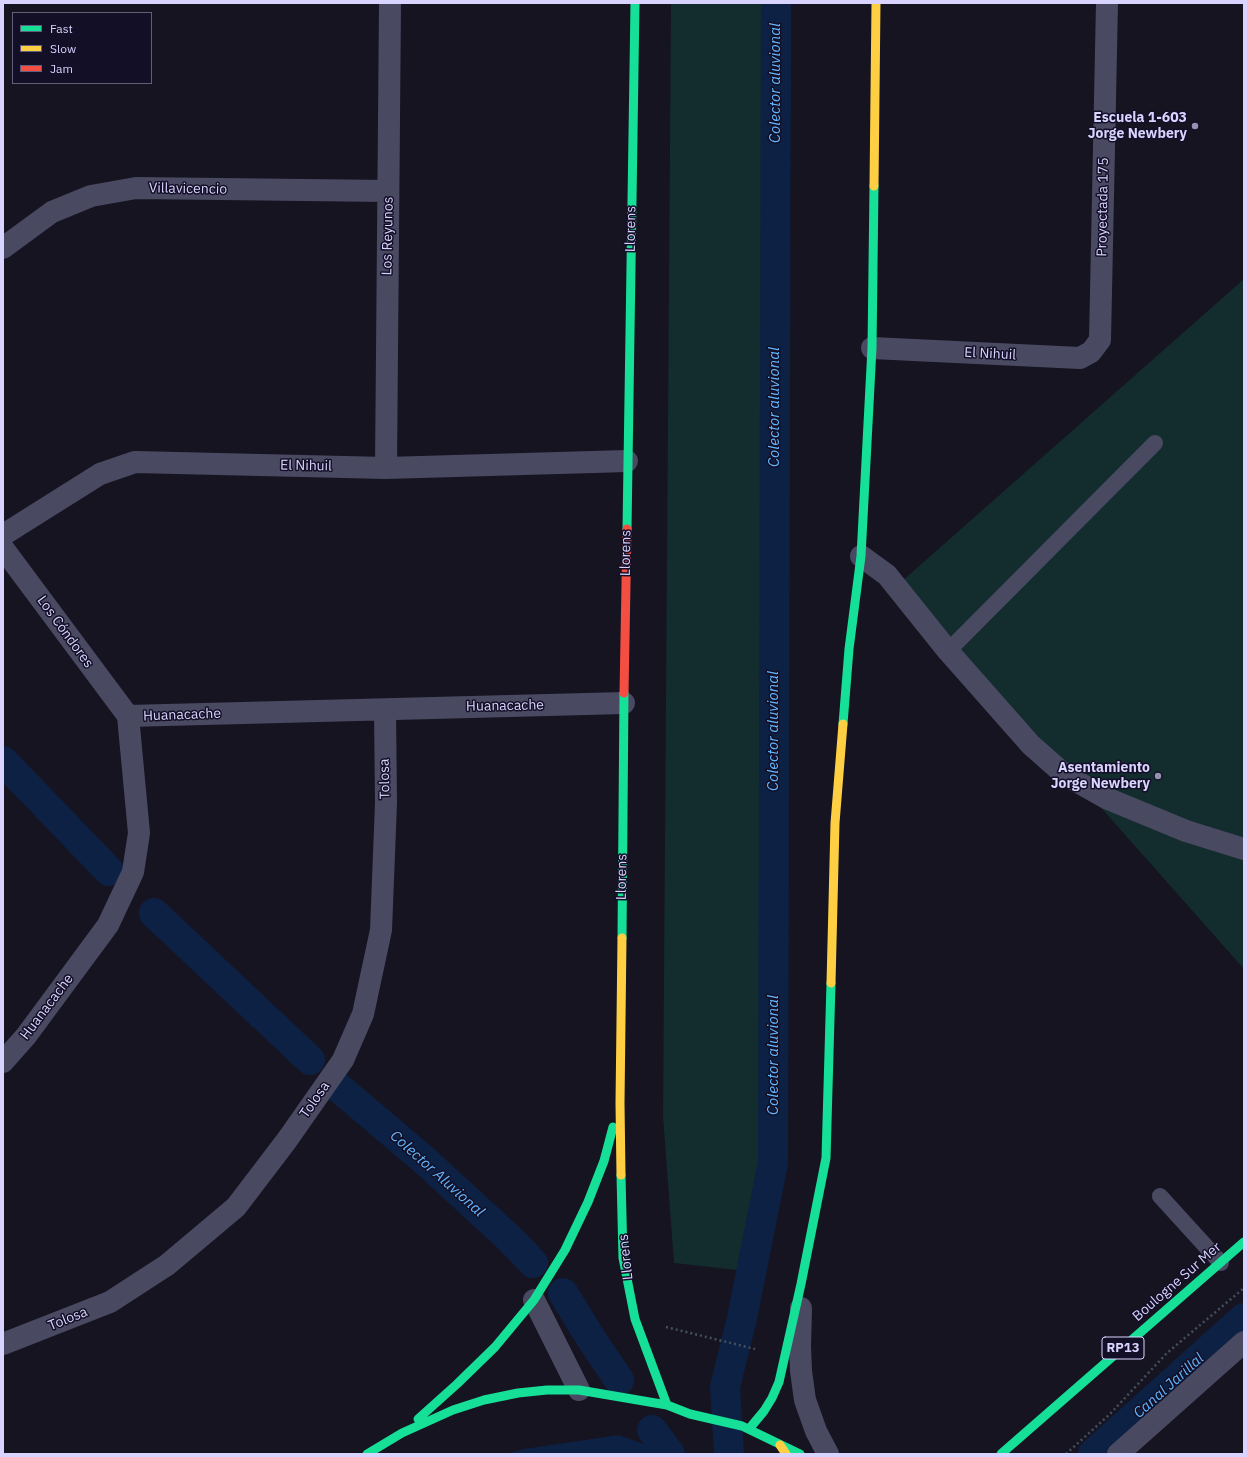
<!DOCTYPE html>
<html>
<head>
<meta charset="utf-8">
<style>
  body { margin:0 }
  #map { position:relative; width:1247px; height:1457px; overflow:hidden; background:#161421; font-family:"IBM Plex Sans",sans-serif }
  canvas { display:block }
  .frame { position:absolute; inset:0; border:4px solid #d9d4ff; pointer-events:none }
  .legend { position:absolute; left:12px; top:12px; width:140px; height:72px; box-sizing:border-box; background:#130f26; border:1px solid #625e7d; margin:0; padding:5px 7px; list-style:none; font-size:12px; color:#d9d4ff }
  .legend li { display:flex; align-items:center; gap:8px; height:20px }
  .legend b { width:20px; border:1px solid #625e7d }
</style>
</head>
<body>
<div id="map">
<canvas width="1247" height="1457"></canvas>
<div class="frame"></div>
<ul class="legend">
<li><b style="height:5px;background:#16e098"></b>Fast</li>
<li><b style="height:5px;background:#ffcf43"></b>Slow</li>
<li><b style="height:5px;background:#f24e42"></b>Jam</li>
</ul>
</div>
<script>
const ctx = document.querySelector('canvas').getContext('2d');
ctx.lineJoin = 'round';
function paint(path, color) {
  ctx.fillStyle = color;
  ctx.fill(path, 'evenodd');
}
function poly(rows) {
  const path = new Path2D();
  for (const r of rows) {
    path.moveTo(r[0], r[1]);
    for (let i = 2; i < r.length; i += 2) path.lineTo(r[i], r[i + 1]);
  }
  return path;
}
function stroke(path, color, width, dash) {
  ctx.strokeStyle = color;
  ctx.lineWidth = width;
  ctx.lineCap = dash ? 'butt' : 'round';
  ctx.setLineDash(dash || []);
  ctx.stroke(path);
}
function drawText(font, color, halo, rows, align = 'center') {
  ctx.font = font + ' "IBM Plex Sans",sans-serif';
  ctx.lineWidth = 3;
  ctx.setLineDash([]);
  ctx.textBaseline = 'middle';
  ctx.strokeStyle = halo;
  ctx.fillStyle = color;
  for (const [text, x, y, turn = 0] of rows) {
    ctx.save();
    ctx.translate(x, y);
    ctx.rotate((+turn || 0) * Math.PI / 180);
    ctx.textAlign = isNaN(turn) ? turn : align;
    if (halo) ctx.strokeText(text, 0, 0);
    ctx.fillText(text, 0, 0);
    ctx.restore();
  }
}
paint(poly([
  [671,3,762,3,784,1176,764,1273,674,1263,663,1116],
  [1244,279,1244,969,901,582]
]), '#132c2d');
paint(poly([
  [619,1435,671,1454,506,1454,524,1449]
]), '#0d2144');
stroke(poly([
  [3,761,109,871],
  [154,913,310,1060],
  [339,1088,423,1159,510,1239,533,1263],
  [563,1293,592,1340,619,1380],
  [652,1430,670,1454],
  [729,1454,725,1387,742,1318,773,1163,776,3],
  [1093,1454,1244,1318]
]), '#0d2144', 30);
stroke(poly([
  [666,1327,755,1349],
  [1066,1454,1110,1414,1167,1353,1244,1288]
]), '#44505f', 2.5, [2, 3]);
stroke(poly([
  [948,651,1155,443],
  [1160,1196,1221,1263]
]), '#4a4962', 16);
stroke(poly([
  [3,248,52,212,91,196,136,188,388,191],
  [872,348,1080,358,1091,352,1100,340,1107,3],
  [386,468,390,3],
  [3,535,100,474,135,462,386,468,627,461],
  [3,548,128,716],
  [861,556,887,575,948,651,1031,745,1065,775,1106,798,1186,831,1244,849],
  [128,716,624,703],
  [3,1062,26,1036,108,925,133,872,139,833,128,716],
  [534,1300,579,1390],
  [801,1308,800,1347,801,1371,805,1400,816,1431,828,1454],
  [3,1344,110,1302,167,1265,236,1207,287,1140,343,1060,363,1014,381,930,386,803,385,710],
  [1118,1454,1244,1342]
]), '#4a4962', 22);
stroke(poly([
  [627,529,635,3],
  [843,724,849,649,861,556,872,348,874,186],
  [622,938,624,693],
  [621,1175,623,1258,635,1319,667,1405],
  [418,1419,457,1384,495,1347,534,1300,565,1250,588,1202,604,1161,613,1127],
  [749,1429,764,1411,772,1398,779,1382,801,1284,826,1158,831,983],
  [367,1454,402,1433,453,1410,484,1400,518,1393,547,1390,579,1390,667,1405,690,1414,742,1426,800,1454],
  [1001,1454,1244,1242]
]), '#16e098', 9);
stroke(poly([
  [874,186,876,3],
  [831,983,835,823,843,724],
  [621,1175,620,1103,622,938],
  [780,1445,786,1454]
]), '#ffcf43', 9);
stroke(poly([
  [624,693,627,529]
]), '#f24e42', 9);
for (const [x, y, r, color] of [
  [1195,126,4,"#9591b1"],
  [1158,776,4,"#9591b1"]
]) {
  const dot = new Path2D();
  dot.arc(x, y, r, 0, 2 * Math.PI);
  ctx.fillStyle = color;
  ctx.fill(dot);
  stroke(dot, '#130f26', 1.5);
}
for (const [x, y, w] of [
  [1123,1348,42]
]) {
  const box = new Path2D();
  box.roundRect(x - w / 2, y - 11, w, 22, 3);
  ctx.fillStyle = '#130f26';
  ctx.fill(box);
  stroke(box, '#d9d4ff', 1);
}
drawText('bold 13px', '#d9d4ff', null, [
  ["RP13",1123,1348]
]);
drawText('bold 14px', '#d9d4ff', '#130f26', [
  ["Escuela 1-603",1187,118],
  ["Jorge Newbery",1187,134],
  ["Asentamiento",1150,768],
  ["Jorge Newbery",1150,784]
], 'right');
drawText('14px', '#d9d4ff', '#130f26', [
  ["Villavicencio",188,189,1],
  ["Proyectada 175",1103,207,-89],
  ["Llorens",631,229,-89],
  ["Los Reyunos",388,236,-89],
  ["El Nihuil",990,354,3],
  ["El Nihuil",306,466,1],
  ["Llorens",626,553,-89],
  ["Los Cóndores",65,632,54],
  ["Huanacache",505,706,-1],
  ["Huanacache",182,715,-2],
  ["Tolosa",385,779,-91],
  ["Llorens",622,877,-89],
  ["Huanacache",47,1007,-53],
  ["Tolosa",315,1100,-55],
  ["Llorens",626,1257,-96],
  ["Boulogne Sur Mer",1177,1282,-41],
  ["Tolosa",68,1319,-22]
]);
drawText('italic 15px', '#62b6ff', '#130f26', [
  ["Colector aluvional",776,83,-90],
  ["Colector aluvional",775,407,-90],
  ["Colector aluvional",774,731,-90],
  ["Colector aluvional",774,1055,-90],
  ["Colector Aluvional",437,1174,42],
  ["Canal Jarillal",1169,1386,-42]
]);
</script>
</body>
</html>
